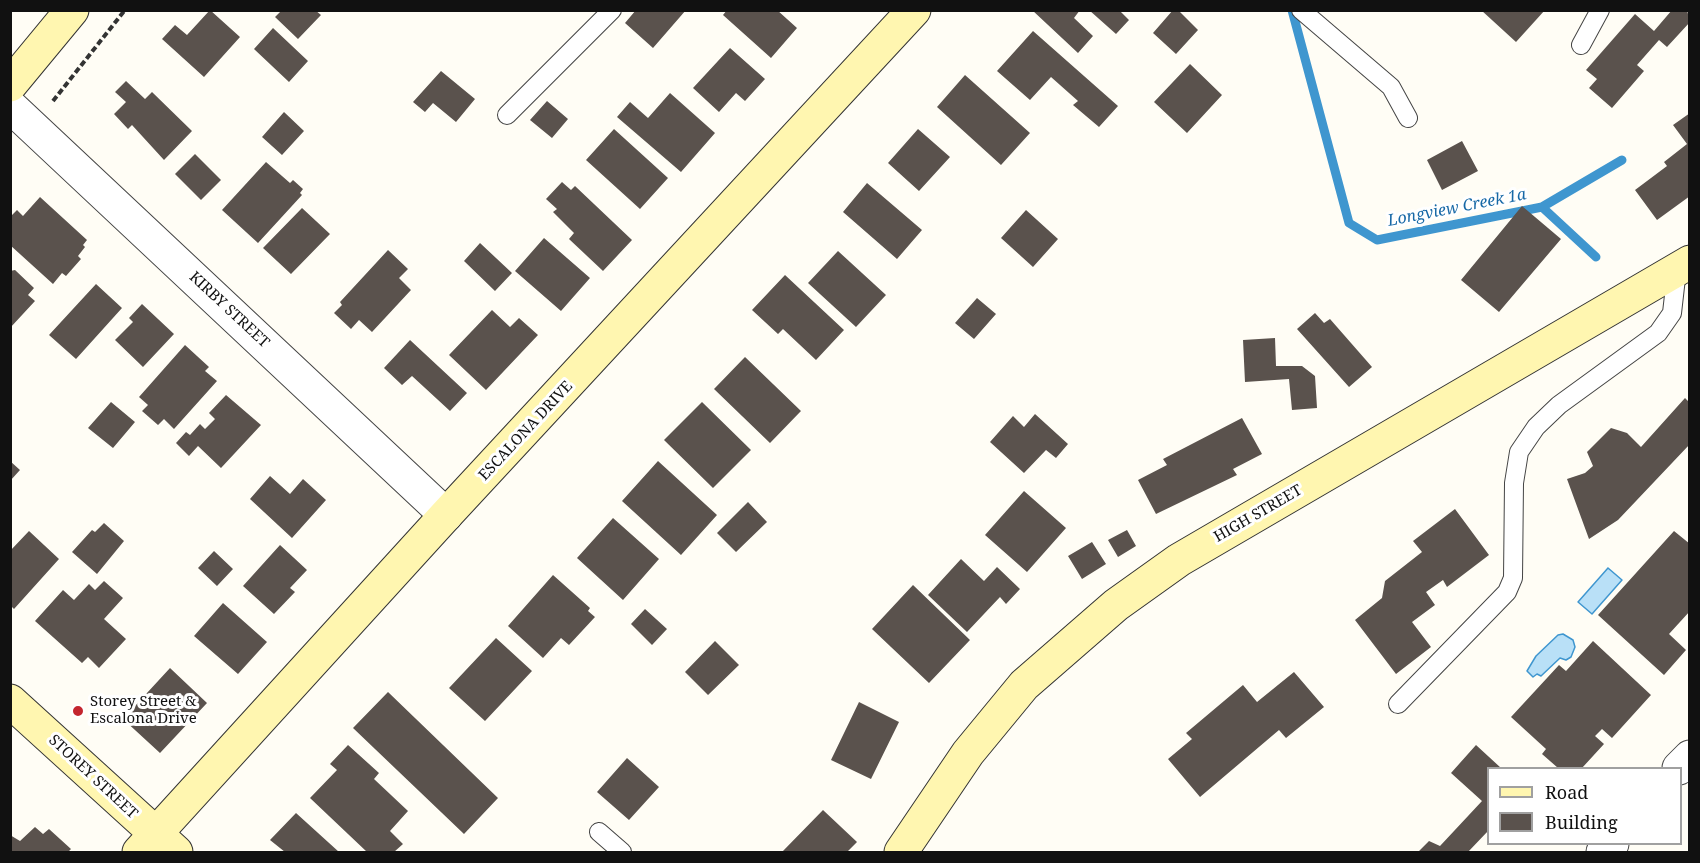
<!DOCTYPE html>
<html>
<head>
<meta charset="utf-8">
<style>
  body { margin:0 }
  #map { position:relative; width:1700px; height:863px; overflow:hidden; background:#fffdf5; font-family:"Noto Serif",serif }
  canvas { display:block }
  .frame { position:absolute; inset:0; border:12px solid #111; pointer-events:none }
  .legend { position:absolute; left:1487px; top:767px; width:195px; height:78px; box-sizing:border-box; background:#fff; border:2px solid #a0a0a0; margin:0; padding:8px 10px; list-style:none; font-size:18px; color:#111 }
  .legend li { display:flex; align-items:center; gap:12px; height:30px }
  .legend b { width:30px; border:2px solid #a0a0a0 }
</style>
</head>
<body>
<div id="map">
<canvas width="1700" height="863"></canvas>
<div class="frame"></div>
<ul class="legend">
<li><b style="height:8px;background:#fff6b0"></b>Road</li>
<li><b style="height:16px;background:#5a524d"></b>Building</li>
</ul>
</div>
<script>
const ctx = document.querySelector('canvas').getContext('2d');
ctx.lineJoin = 'round';
function paint(path, color) {
  ctx.fillStyle = color;
  ctx.fill(path, 'evenodd');
}
function poly(rows) {
  const path = new Path2D();
  for (const r of rows) {
    path.moveTo(r[0], r[1]);
    for (let i = 2; i < r.length; i += 2) path.lineTo(r[i], r[i + 1]);
  }
  return path;
}
function stroke(path, color, width, dash) {
  ctx.strokeStyle = color;
  ctx.lineWidth = width;
  ctx.lineCap = dash ? 'butt' : 'round';
  ctx.setLineDash(dash || []);
  ctx.stroke(path);
}
function drawText(font, color, halo, rows, align = 'center') {
  ctx.font = font + ' "Noto Serif",serif';
  ctx.lineWidth = 6;
  ctx.setLineDash([]);
  ctx.textBaseline = 'middle';
  ctx.strokeStyle = halo;
  ctx.fillStyle = color;
  for (const [text, x, y, turn = 0] of rows) {
    ctx.save();
    ctx.translate(x, y);
    ctx.rotate((+turn || 0) * Math.PI / 180);
    ctx.textAlign = isNaN(turn) ? turn : align;
    if (halo) ctx.strokeText(text, 0, 0);
    ctx.fillText(text, 0, 0);
    ctx.restore();
  }
}
const water = poly([
  [1608,568,1622,580,1592,614,1578,602,1608,568],
  [1563,634,1573,640,1575,647,1571,657,1566,660,1560,658,1541,676,1537,674,1533,677,1527,671,1536,656,1558,635,1563,634]
]);
paint(water, '#b9e0f7');
stroke(water, '#3f96cf', 1.5);
stroke(poly([
  [1292,10,1349,223,1377,240,1542,207,1596,257],
  [1542,207,1622,160]
]), '#3f96cf', 9);
paint(poly([
  [210,10,240,37,204,77,162,39,175,25,187,35],
  [282,10,315,10,321,15,298,39,275,17],
  [636,10,686,10,653,48,625,23],
  [727,10,777,10,797,28,771,58,723,15],
  [1032,10,1080,10,1074,18,1093,36,1078,53],
  [1089,10,1119,10,1129,20,1116,34],
  [1173,10,1178,10,1198,30,1176,54,1153,33],
  [1481,10,1545,10,1516,42],
  [1672,10,1687,10,1690,22,1667,47,1659,40,1637,65,1644,71,1612,108,1589,88,1597,79,1586,70,1635,14,1654,31],
  [273,28,308,61,289,82,254,49],
  [1033,31,1118,106,1099,127,1073,105,1078,101,1051,77,1030,100,997,71],
  [730,48,765,79,745,101,736,93,719,112,693,88],
  [1190,64,1222,95,1187,133,1154,102],
  [441,71,475,99,456,122,433,103,425,112,413,102],
  [965,75,1030,133,1001,165,937,107],
  [126,81,145,99,152,92,192,131,164,160,132,125,128,129,114,114,126,102,115,92],
  [670,93,715,133,681,172,617,117,630,102,648,118],
  [547,101,568,119,552,138,530,120],
  [284,112,304,131,282,155,262,137],
  [1690,113,1690,196,1657,220,1635,190,1667,166,1664,162,1687,144,1673,125],
  [614,129,668,178,640,209,586,160],
  [918,129,950,157,919,191,888,163],
  [1462,141,1478,171,1442,190,1427,160],
  [195,154,221,180,201,200,175,174],
  [266,162,290,183,293,180,303,189,300,193,302,195,258,243,222,210],
  [562,182,571,190,575,186,632,240,603,271,569,239,574,233,553,212,557,209,546,199],
  [867,183,922,230,897,259,843,212],
  [40,197,87,240,83,245,85,247,78,256,81,259,66,276,62,273,53,284,10,245,10,217,17,210,23,216],
  [1522,206,1561,239,1499,312,1461,280],
  [302,208,330,234,291,274,263,248],
  [1026,210,1058,239,1033,267,1001,238],
  [544,238,590,278,561,311,515,271],
  [480,243,512,273,495,291,464,261],
  [388,250,408,269,399,278,411,290,372,332,359,320,351,329,334,313,342,305,340,302],
  [838,251,886,295,856,327,808,283],
  [15,270,34,288,28,295,35,301,10,328,10,271],
  [785,275,844,330,816,360,783,329,778,334,752,310],
  [96,284,122,308,76,359,49,335],
  [977,298,996,314,974,339,955,323],
  [142,304,174,334,143,367,115,340,133,322,129,318],
  [492,310,510,327,519,318,538,335,486,390,449,355],
  [1315,313,1324,323,1330,319,1372,367,1349,387,1297,329],
  [1275,338,1276,366,1302,366,1315,376,1317,408,1292,410,1289,379,1245,382,1243,340],
  [410,340,467,393,450,411,412,376,402,385,384,368],
  [185,345,209,367,205,371,217,381,174,429,164,419,158,425,142,411,148,405,139,397],
  [745,357,801,411,770,443,714,389],
  [226,395,261,425,221,468,198,446,189,456,176,443,186,432,190,435,200,424,205,429,215,419,209,413],
  [1685,398,1690,403,1690,444,1618,520,1589,539,1567,479,1585,473,1593,466,1587,452,1611,428,1627,433,1641,447],
  [111,402,135,422,113,448,88,428],
  [702,402,751,450,713,488,664,440],
  [1035,414,1068,444,1056,458,1046,450,1024,473,990,442,1013,416,1024,427],
  [1242,418,1262,454,1233,469,1237,475,1156,514,1138,480,1167,465,1163,459],
  [10,461,20,470,10,481],
  [658,461,717,515,681,555,622,501],
  [270,476,290,494,303,479,326,500,292,538,250,499],
  [1024,491,1066,528,1027,572,985,535],
  [748,502,767,522,736,552,717,533],
  [1455,509,1489,555,1447,587,1443,580,1426,592,1435,605,1412,622,1431,647,1396,674,1355,620,1382,598,1385,581,1422,552,1413,541],
  [613,518,659,559,623,600,577,558],
  [104,523,124,541,97,574,72,552,92,530,95,532],
  [1127,530,1136,546,1118,557,1108,540],
  [29,531,59,559,14,609,10,605,10,551],
  [1674,531,1690,544,1690,611,1669,634,1686,650,1664,675,1598,615],
  [1092,542,1106,564,1082,579,1068,556],
  [280,545,307,570,290,588,295,592,274,614,243,586],
  [214,551,233,569,217,586,198,568],
  [961,559,984,581,997,567,1020,589,1006,604,1000,597,967,632,928,595],
  [553,575,590,608,588,611,595,617,569,645,561,638,543,658,508,626],
  [104,581,123,598,104,619,126,639,99,668,88,657,82,663,35,621,63,590,74,600,89,584,95,590],
  [913,585,970,640,929,683,872,629],
  [223,603,267,642,238,674,194,636],
  [645,609,667,629,652,645,631,624],
  [496,638,532,671,485,721,449,688],
  [715,641,739,665,708,695,685,672],
  [1593,641,1651,695,1612,738,1602,729,1595,736,1604,744,1582,768,1558,768,1542,754,1546,749,1511,717,1559,665,1566,671],
  [170,668,207,703,160,753,123,719],
  [1294,672,1324,707,1286,738,1279,730,1200,797,1168,759,1192,739,1186,733,1243,685,1257,702],
  [388,692,498,798,464,834,353,728],
  [859,702,899,722,871,779,831,760],
  [348,745,379,773,374,779,408,811,390,831,403,844,394,852,367,852,310,798,337,770,330,764],
  [1476,745,1501,768,1488,768,1488,831,1468,852,1418,852,1429,841,1440,846,1482,801,1451,773],
  [627,758,659,787,629,820,597,792],
  [823,810,857,842,847,852,782,852],
  [296,813,339,852,285,852,270,840],
  [35,827,43,834,49,829,71,849,68,852,10,852,10,835,20,841]
]), '#5a524d');
const lane = poly([
  [1301,10,1391,87,1408,118],
  [1581,45,1600,10],
  [507,115,612,10],
  [1398,704,1507,592,1513,578,1514,483,1519,452,1536,427,1559,405,1658,333,1672,313,1677,269],
  [599,832,622,852]
]);
const street = poly([
  [10,106,446,515],
  [1679,768,1690,757],
  [1603,852,1612,844]
]);
const secondary = poly([
  [10,85,72,10],
  [10,701,176,852],
  [139,852,446,515,914,10],
  [901,852,968,753,1024,685,1116,605,1179,560,1690,262]
]);
stroke(lane, '#444', 20);
stroke(street, '#444', 35);
stroke(secondary, '#333', 35);
stroke(poly([
  [53,101,125,10]
]), '#333', 4, [6, 3]);
stroke(lane, '#fff', 18);
stroke(street, '#fff', 33);
stroke(secondary, '#fff6b0', 33);
for (const [x, y, r, color] of [
  [78,711,6,"#c4262e"]
]) {
  const dot = new Path2D();
  dot.arc(x, y, r, 0, 2 * Math.PI);
  ctx.fillStyle = color;
  ctx.fill(dot);
  stroke(dot, '#fff', 2);
}
drawText('15px', '#111', '#fff', [
  ["KIRBY STREET",229,310,43],
  ["ESCALONA DRIVE",526,431,-47],
  ["HIGH STREET",1258,514,-30],
  ["STOREY STREET",93,777,43]
]);
drawText('15px', '#111', '#fff', [
  ["Storey Street &",90,702],
  ["Escalona Drive",90,719]
], 'left');
drawText('italic 16px', '#1768a6', '#fff', [
  ["Longview Creek 1a",1457,208,-11]
]);
</script>
</body>
</html>
